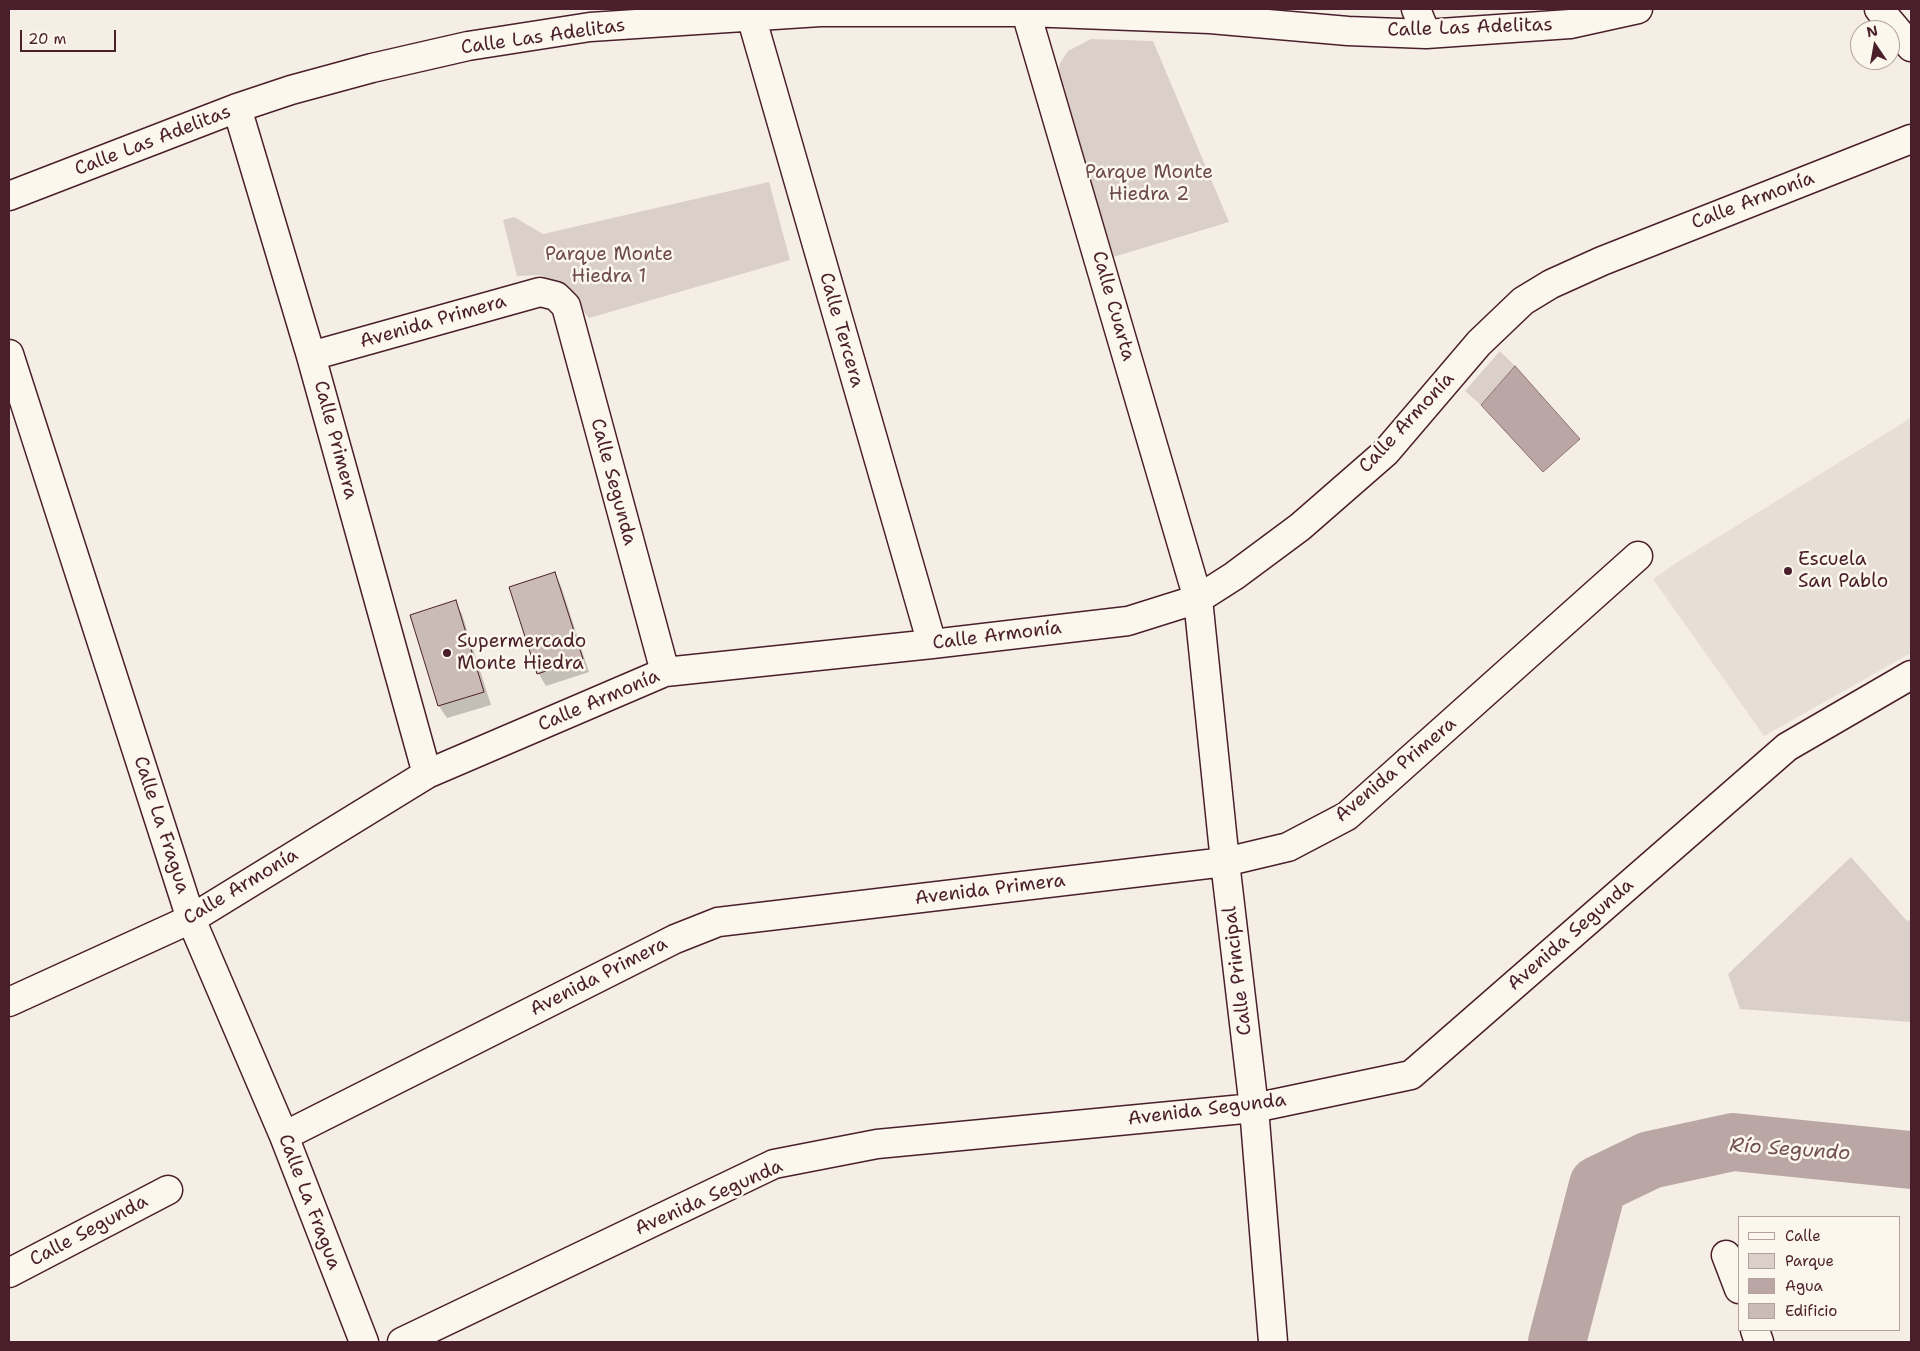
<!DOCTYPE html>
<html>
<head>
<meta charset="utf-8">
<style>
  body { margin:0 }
  #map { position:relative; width:1920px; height:1351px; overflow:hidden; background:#f4eee4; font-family:"Shantell Sans",sans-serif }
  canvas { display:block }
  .frame { position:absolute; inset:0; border:10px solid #4a1f2b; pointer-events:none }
  .legend { position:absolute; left:1738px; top:1216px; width:162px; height:115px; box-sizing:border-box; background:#fbf7ec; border:1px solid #b4a19f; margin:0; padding:6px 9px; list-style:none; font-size:15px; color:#4a1f2b }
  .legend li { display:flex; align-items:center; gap:10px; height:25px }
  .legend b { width:25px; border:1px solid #b4a19f }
  .north { position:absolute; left:1850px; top:20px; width:50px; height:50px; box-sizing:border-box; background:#fbf7ec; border:1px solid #b4a19f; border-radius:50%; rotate:348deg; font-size:14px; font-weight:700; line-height:20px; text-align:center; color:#4a1f2b }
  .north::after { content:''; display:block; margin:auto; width:18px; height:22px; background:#4a1f2b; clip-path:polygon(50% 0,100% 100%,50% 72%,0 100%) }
  .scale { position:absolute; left:20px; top:30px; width:96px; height:22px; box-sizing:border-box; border:2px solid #4a1f2b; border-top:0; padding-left:6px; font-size:15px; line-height:18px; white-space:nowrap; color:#4a1f2b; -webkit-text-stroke:4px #fbf7ec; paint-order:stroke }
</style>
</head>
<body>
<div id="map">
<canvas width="1920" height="1351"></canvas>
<div class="frame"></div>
<ul class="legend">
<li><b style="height:6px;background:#fbf7ec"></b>Calle</li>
<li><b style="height:14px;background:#dbd0c9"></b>Parque</li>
<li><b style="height:14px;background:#baa7a5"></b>Agua</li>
<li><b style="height:14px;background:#cabbb6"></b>Edificio</li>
</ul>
<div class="north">N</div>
<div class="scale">20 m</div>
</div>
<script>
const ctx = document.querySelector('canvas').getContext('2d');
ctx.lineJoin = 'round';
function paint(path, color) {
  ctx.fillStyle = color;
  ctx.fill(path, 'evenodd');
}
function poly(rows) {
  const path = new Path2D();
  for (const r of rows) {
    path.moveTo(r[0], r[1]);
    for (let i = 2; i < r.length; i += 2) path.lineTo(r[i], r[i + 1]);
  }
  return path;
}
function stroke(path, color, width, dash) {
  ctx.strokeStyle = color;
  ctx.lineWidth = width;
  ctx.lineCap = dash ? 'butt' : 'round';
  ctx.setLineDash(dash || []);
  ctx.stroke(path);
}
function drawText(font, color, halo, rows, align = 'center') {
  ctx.font = font + ' "Shantell Sans",sans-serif';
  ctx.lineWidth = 5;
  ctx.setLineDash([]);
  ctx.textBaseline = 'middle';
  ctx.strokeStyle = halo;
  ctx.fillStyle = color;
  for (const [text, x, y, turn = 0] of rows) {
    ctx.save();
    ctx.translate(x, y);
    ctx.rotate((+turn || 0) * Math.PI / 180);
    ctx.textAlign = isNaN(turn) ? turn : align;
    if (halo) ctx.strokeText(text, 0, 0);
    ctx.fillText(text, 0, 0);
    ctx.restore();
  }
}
paint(poly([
  [1911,418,1911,653,1764,736,1653,579,1676,563]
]), '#e7dfd6');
paint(poly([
  [1091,39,1153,41,1229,222,1110,258,1057,78,1060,63,1068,51],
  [769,182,790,260,589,318,566,289,541,275,517,276,503,220,514,217,543,234],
  [1500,351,1515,366,1481,405,1465,391],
  [1851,857,1907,921,1911,919,1911,1022,1740,1009,1728,974]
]), '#dbd0c9');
const water = poly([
  [1515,366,1580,439,1543,472,1481,405,1515,366]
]);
paint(water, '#baa7a5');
stroke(water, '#8d7174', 1);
paint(poly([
  [554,574,561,586,589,672,546,686,539,674,510,588],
  [455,602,462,614,491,705,447,718,439,706,411,616]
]), '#0003');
stroke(poly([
  [1557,1342,1598,1185,1650,1160,1733,1142,1911,1160]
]), '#baa7a5', 58);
const building = poly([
  [555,572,583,659,537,674,509,587,555,572],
  [456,600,484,692,438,706,410,615,456,600]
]);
paint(building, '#cabbb6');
stroke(building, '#4a1f2b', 1);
const minor = poly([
  [749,9,932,644],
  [1025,9,1198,599,1225,862,1254,1108,1273,1342],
  [1416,9,1426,34],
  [1879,9,1911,47],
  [237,108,311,356,427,774],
  [9,196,237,108,291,90,372,68,468,46,590,27,820,12,1027,12,1210,19,1348,31,1426,34,1570,24,1638,9],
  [9,354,191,919,284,1136,364,1342],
  [311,356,540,292,556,296,566,306,665,672],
  [9,1002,191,919,427,774,665,672,932,644,1128,621,1198,599,1234,576,1300,527,1386,452,1479,343,1523,301,1551,284,1602,261,1911,139],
  [284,1136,675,939,718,922,1225,862,1288,847,1347,816,1638,556],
  [1726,1255,1739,1289],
  [9,1273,168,1190],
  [1755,1330,1759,1342],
  [402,1342,774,1164,877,1144,1254,1108,1411,1075,1787,747,1911,675]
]);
stroke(minor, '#4a1f2b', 31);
stroke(minor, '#fbf7ec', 28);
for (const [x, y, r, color] of [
  [1788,571,5,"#4a1f2b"],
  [447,653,5,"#4a1f2b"]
]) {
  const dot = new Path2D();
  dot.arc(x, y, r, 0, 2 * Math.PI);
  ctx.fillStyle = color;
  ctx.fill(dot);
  stroke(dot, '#fbf7ec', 2);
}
drawText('19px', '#4a1f2b', '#fbf7ec', [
  ["Calle Las Adelitas",1470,28,-2],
  ["Calle Las Adelitas",543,37,-8],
  ["Calle Las Adelitas",153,141,-21],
  ["Calle Armonía",1753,201,-21],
  ["Calle Cuarta",1113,306,74],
  ["Avenida Primera",433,322,-16],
  ["Calle Tercera",841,330,74],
  ["Calle Armonía",1407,423,-47],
  ["Calle Primera",335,440,75],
  ["Calle Segunda",613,482,75],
  ["Calle Armonía",997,636,-7],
  ["Calle Armonía",599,701,-23],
  ["Avenida Primera",1396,770,-40],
  ["Calle La Fragua",161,825,72],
  ["Calle Armonía",241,887,-31],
  ["Avenida Primera",990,890,-7],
  ["Avenida Segunda",1571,935,-41],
  ["Calle Principal",1238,971,-97],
  ["Avenida Primera",599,977,-27],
  ["Avenida Segunda",1207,1110,-7],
  ["Avenida Segunda",709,1198,-24],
  ["Calle La Fragua",309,1202,69],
  ["Calle Segunda",89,1231,-28]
]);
drawText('19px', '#6e4b52', '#fbf7ec', [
  ["Parque Monte",1149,173],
  ["Hiedra 2",1149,195],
  ["Parque Monte",609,255],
  ["Hiedra 1",609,277]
]);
drawText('19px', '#4a1f2b', '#fbf7ec', [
  ["Escuela",1798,560],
  ["San Pablo",1798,582],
  ["Supermercado",457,642],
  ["Monte Hiedra",457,664]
], 'left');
drawText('italic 20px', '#714f56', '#fbf7ec', [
  ["Río Segundo",1790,1150,4]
]);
</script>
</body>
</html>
